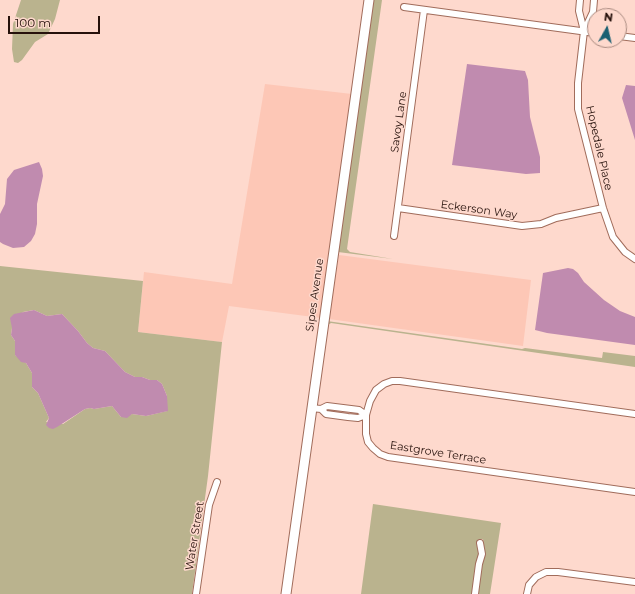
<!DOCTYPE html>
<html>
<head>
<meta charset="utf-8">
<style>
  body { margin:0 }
  #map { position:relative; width:635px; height:594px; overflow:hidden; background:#fed9cd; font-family:Montserrat,sans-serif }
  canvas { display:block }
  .north { position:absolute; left:587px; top:8px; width:40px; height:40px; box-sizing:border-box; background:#fed9cd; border:1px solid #a8897f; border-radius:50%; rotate:8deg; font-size:11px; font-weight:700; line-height:16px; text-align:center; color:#26110b }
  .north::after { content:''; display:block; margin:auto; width:14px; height:18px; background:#1b6072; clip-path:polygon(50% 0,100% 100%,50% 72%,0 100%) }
  .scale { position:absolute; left:8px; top:16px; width:92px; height:18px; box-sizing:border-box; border:2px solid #26110b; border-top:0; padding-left:5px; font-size:12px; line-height:14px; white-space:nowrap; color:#26110b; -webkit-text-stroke:3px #fed9cd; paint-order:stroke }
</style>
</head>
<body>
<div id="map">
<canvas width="635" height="594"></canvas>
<div class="north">N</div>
<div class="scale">100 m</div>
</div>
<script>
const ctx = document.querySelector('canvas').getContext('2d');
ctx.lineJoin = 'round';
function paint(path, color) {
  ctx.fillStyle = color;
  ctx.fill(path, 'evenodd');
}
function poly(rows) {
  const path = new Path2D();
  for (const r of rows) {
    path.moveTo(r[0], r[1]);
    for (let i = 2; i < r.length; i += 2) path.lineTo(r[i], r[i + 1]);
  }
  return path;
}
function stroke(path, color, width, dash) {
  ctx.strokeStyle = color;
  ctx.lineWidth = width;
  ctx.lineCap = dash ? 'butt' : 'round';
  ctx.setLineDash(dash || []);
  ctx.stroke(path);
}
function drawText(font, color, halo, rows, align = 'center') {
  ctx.font = font + ' Montserrat,sans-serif';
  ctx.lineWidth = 3;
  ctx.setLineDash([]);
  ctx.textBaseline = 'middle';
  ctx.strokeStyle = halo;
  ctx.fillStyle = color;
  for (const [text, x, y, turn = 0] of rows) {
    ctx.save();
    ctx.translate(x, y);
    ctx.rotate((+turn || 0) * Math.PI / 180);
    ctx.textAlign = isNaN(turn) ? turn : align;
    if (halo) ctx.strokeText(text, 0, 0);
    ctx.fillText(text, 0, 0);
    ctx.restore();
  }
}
paint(poly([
  [265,84,352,94,321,318,229,306,222,342,138,332,144,272,232,284],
  [339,255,531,280,523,346,329,319]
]), '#fdc7b6');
paint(poly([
  [21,0,60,0,55,19,48,34,35,42,22,60,18,63,14,62,12,49,13,24],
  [373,0,382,0,347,249,350,252,393,259,338,252],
  [0,266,143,281,138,332,222,342,208,476,192,594,0,594],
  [34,310,47,316,62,314,78,331,87,343,93,348,105,351,125,372,135,377,142,377,150,380,157,380,162,384,167,396,167,411,146,416,132,414,121,417,112,406,94,409,90,408,85,409,63,424,46,422,49,418,38,393,32,387,32,373,26,363,15,355,15,341,11,335,12,328,23,312],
  [327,321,522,349,525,348,602,358,603,352,635,356,635,367,331,323,328,325,317,399],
  [373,504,501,523,490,594,478,594,482,565,485,553,483,539,477,540,479,554,476,564,472,594,361,594]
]), '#bab38e');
paint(poly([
  [467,64,525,71,528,80,530,117,540,157,540,173,526,174,452,165],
  [626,85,635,86,635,140,622,98],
  [39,162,42,169,43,176,37,204,37,224,35,234,31,241,24,247,13,248,3,244,0,242,0,214,5,204,7,179,14,170],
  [568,268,573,269,578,273,584,282,604,300,620,311,635,317,635,345,547,333,535,330,543,273],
  [34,310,47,316,62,314,78,331,87,343,93,348,105,351,125,372,135,377,142,377,150,380,157,380,162,384,167,396,168,411,146,416,132,414,127,418,121,417,112,406,94,409,90,408,85,409,57,427,53,429,49,428,46,425,49,418,38,393,32,387,32,373,26,363,21,362,15,355,15,341,11,335,12,328,10,318,14,314]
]), '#c08baf');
const street = poly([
  [580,0,579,11,584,31],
  [594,0,593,12,584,31,578,83,578,109,603,208,613,237,625,252,635,259],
  [404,7,595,33],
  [619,36,635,38],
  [398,208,522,226,541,224,556,218,603,208],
  [394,236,424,10],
  [311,408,321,409,326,414,348,417,358,418,366,415],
  [321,409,327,406,359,410,366,415],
  [635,414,400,381,392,381,384,384,376,390,370,401,366,415,366,434,368,442,373,448,380,454,388,457,635,492],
  [196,594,209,505,217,482],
  [475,594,479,564,482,554,480,543],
  [527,594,529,585,536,577,546,572,558,572,635,582]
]);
const secondary = poly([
  [286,594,369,0]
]);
stroke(street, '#a16c5b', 8);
stroke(secondary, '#a16c5b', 11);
stroke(street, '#fff', 6);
stroke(secondary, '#fff', 9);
drawText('11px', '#26110b', '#fed9cd', [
  ["Savoy Lane",399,122,-82],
  ["Hopedale Place",599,148,77],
  ["Eckerson Way",479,210,8],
  ["Sipes Avenue",315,295,-82],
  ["Eastgrove Terrace",438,453,9],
  ["Water Street",195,536,-81]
]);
</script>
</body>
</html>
